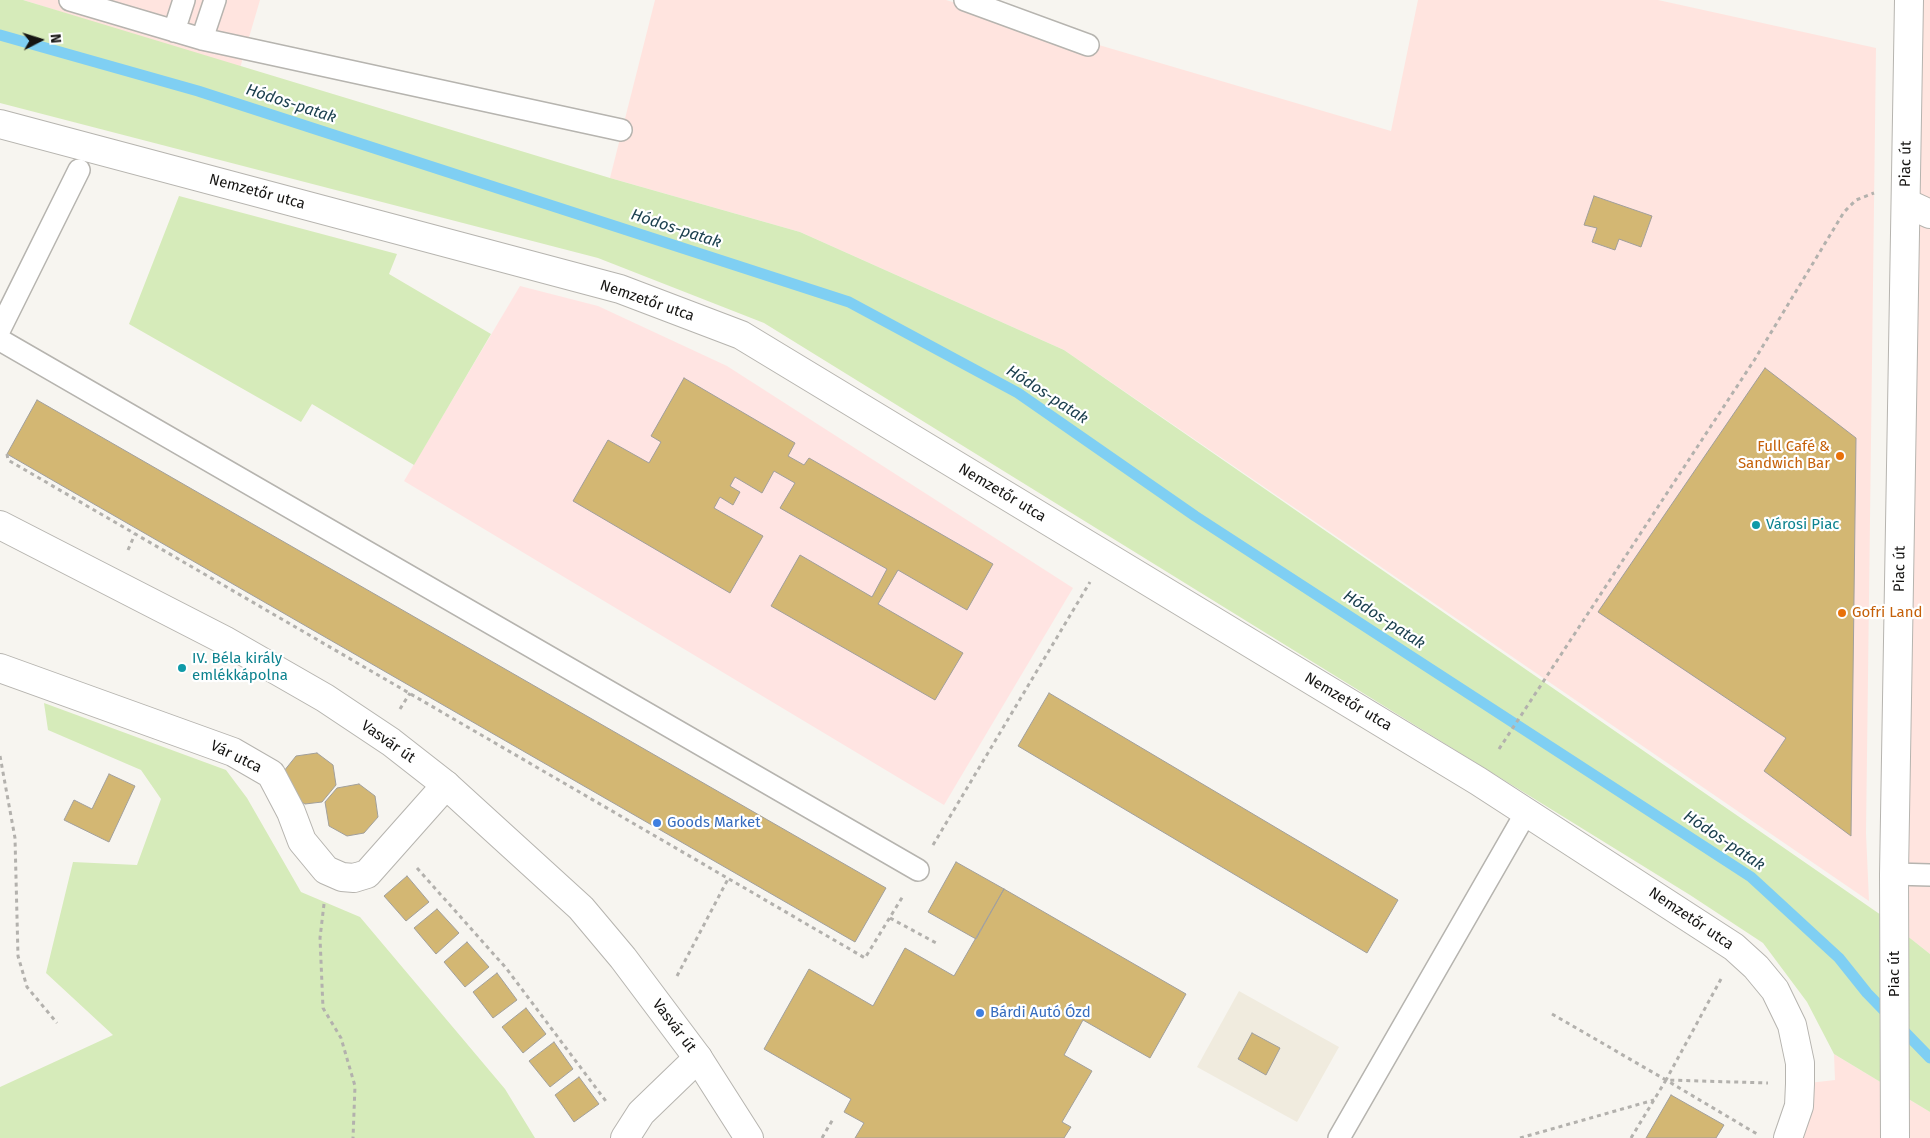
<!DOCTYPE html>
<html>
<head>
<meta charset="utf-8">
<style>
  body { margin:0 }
  #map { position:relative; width:1930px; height:1138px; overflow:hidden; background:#f7f5f0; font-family:"Fira Sans",sans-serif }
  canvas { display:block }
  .north { position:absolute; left:15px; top:15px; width:50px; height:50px; -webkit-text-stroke:4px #fff; paint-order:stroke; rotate:85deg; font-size:14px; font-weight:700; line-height:20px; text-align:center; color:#151412 }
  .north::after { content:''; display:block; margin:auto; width:18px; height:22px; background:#151412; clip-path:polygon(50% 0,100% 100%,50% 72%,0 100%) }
</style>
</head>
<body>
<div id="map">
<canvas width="1930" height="1138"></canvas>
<div class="north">N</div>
</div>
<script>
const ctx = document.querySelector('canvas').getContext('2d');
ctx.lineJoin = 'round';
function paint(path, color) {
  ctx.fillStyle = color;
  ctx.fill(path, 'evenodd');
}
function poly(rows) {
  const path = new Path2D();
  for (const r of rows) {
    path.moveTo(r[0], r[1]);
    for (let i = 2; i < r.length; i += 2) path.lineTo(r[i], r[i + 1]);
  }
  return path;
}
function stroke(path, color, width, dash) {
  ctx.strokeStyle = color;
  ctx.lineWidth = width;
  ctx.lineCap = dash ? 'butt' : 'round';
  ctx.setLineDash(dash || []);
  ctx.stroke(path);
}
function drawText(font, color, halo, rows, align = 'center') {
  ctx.font = font + ' "Fira Sans",sans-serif';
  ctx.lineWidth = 4.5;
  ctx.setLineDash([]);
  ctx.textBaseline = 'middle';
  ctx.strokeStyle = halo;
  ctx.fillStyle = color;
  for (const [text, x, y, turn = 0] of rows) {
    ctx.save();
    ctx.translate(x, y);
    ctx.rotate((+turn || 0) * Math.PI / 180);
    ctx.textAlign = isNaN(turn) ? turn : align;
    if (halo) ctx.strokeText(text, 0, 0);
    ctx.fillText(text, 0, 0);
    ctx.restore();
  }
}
paint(poly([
  [23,0,260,0,240,68],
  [655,0,946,0,1391,131,1418,0,1658,0,1876,48,1866,833,1869,901,1064,350,800,232,610,178],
  [1897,0,1930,0,1930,954,1881,915],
  [1834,1054,1930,1112,1930,1138,1788,1138,1800,1084,1835,1080]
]), '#ffe4df');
paint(poly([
  [1239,991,1339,1047,1297,1122,1197,1067]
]), '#f0ebde');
paint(poly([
  [520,286,598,306,727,366,1073,588,944,805,404,481]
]), '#ffe4e2');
paint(poly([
  [0,0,23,0,610,178,800,232,1064,350,1881,915,1930,954,1930,1112,1834,1054,1807,1002,1763,943,1690,895,764,323,598,258,0,103],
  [179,196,397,254,389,274,491,334,414,465,312,404,301,422,129,324],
  [44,703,226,770,247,798,301,892,360,917,505,1089,535,1138,0,1138,0,1087,113,1035,46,973,73,862,137,865,161,799,141,770,48,730]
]), '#d6ebba');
stroke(poly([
  [0,35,198,91,849,302,1018,393,1195,516,1751,877,1839,958,1867,993,1930,1058]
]), '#7fcff3', 11);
const building = poly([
  [1594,196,1652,216,1641,247,1619,239,1615,250,1592,242,1597,228,1584,225,1594,196],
  [1765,368,1856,438,1851,836,1764,771,1786,738,1598,612,1765,368],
  [684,378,795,443,788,456,804,465,809,458,993,564,967,610,898,570,878,604,963,653,935,700,771,606,800,555,872,597,887,569,780,508,795,483,774,471,762,493,735,477,730,486,740,492,733,505,720,497,714,508,763,536,730,593,573,501,608,440,649,463,661,442,651,436,684,378],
  [37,400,886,888,855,942,7,454,37,400],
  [1049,693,1398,900,1367,953,1018,746,1049,693],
  [317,753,333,765,336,785,322,802,305,804,287,794,284,771,296,756,317,753],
  [109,774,135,786,109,842,64,820,74,800,92,809,109,774],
  [359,784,375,796,378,817,364,833,347,836,329,826,325,802,337,788,359,784],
  [956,862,1004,889,976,939,928,912,956,862],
  [407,876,429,902,406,921,384,896,407,876],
  [1004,889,1186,994,1150,1058,1083,1020,1064,1055,1092,1071,1062,1122,1071,1127,1064,1138,855,1138,864,1123,844,1112,851,1099,764,1049,809,969,873,1006,905,948,954,976,1004,889],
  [437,909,459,933,436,954,414,928,437,909],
  [467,942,489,967,465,987,444,962,467,942],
  [497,973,517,1000,493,1018,473,992,497,973],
  [526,1008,546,1034,523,1053,502,1027,526,1008],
  [1252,1033,1280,1048,1266,1075,1238,1059,1252,1033],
  [554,1042,573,1069,550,1087,529,1061,554,1042],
  [579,1077,599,1104,574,1122,555,1095,579,1077],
  [1671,1095,1724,1125,1716,1138,1646,1138,1671,1095]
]);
paint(building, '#d3b773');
stroke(building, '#a19f9b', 1);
const lane = poly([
  [70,0,202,39,621,130],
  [965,0,1088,45],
  [174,31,184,0],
  [202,39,215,0],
  [0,329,79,170],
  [0,340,918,870],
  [1894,874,1930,875],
  [1339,1138,1527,811]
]);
const street = poly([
  [0,124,620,289,741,335,1478,781,1734,947,1756,967,1775,990,1792,1025,1800,1063,1800,1084,1799,1106,1788,1138],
  [1906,203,1930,214],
  [0,668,233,752,271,774,291,812,302,841,326,870,342,877,354,878,367,874,446,785],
  [625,1138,641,1113,698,1058]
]);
const secondary = poly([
  [0,525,224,640,325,698,391,742,446,785,581,908,623,958,698,1058,749,1138],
  [1895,1138,1894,874,1909,0]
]);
stroke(lane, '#b6b4af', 24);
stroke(street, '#b6b4af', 30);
stroke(secondary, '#b6b4af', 30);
stroke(poly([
  [7,454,8,460,865,958,903,896],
  [128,550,135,534],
  [400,709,410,693],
  [1499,749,1755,359,1844,212,1856,200,1874,193],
  [0,756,15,838,18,956,27,987,57,1023],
  [933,845,1090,582],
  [417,868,506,968,608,1104],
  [324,904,320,938,323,1008,341,1038,355,1086,353,1138],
  [890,918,938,944],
  [677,976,728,879],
  [1721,979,1666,1080,1757,1134],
  [1552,1014,1666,1080],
  [822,1138,833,1119],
  [1520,1138,1654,1100],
  [1631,1138,1666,1080,1768,1083]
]), '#b3b1ad', 3, [4, 4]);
stroke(lane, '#fff', 21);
stroke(street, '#fff', 28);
stroke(secondary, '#fff', 28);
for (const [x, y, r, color] of [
  [1840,456,5,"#e8710a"],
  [1756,525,5,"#0f9aa8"],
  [1842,613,5,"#e8710a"],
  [182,668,5,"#0f9aa8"],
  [657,823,5,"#3f7fe0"],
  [980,1013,5,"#3f7fe0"]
]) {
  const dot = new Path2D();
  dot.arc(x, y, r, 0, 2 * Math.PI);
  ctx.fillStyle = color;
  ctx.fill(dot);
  stroke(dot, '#fff', 2);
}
drawText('15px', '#151412', '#fff', [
  ["Piac út",1906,164,-89],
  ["Nemzetőr utca",257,192,15],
  ["Nemzetőr utca",647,301,19],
  ["Nemzetőr utca",1002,493,31],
  ["Piac út",1900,569,-89],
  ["Nemzetőr utca",1348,702,31],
  ["Vasvár út",388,742,35],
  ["Vár utca",236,757,26],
  ["Nemzetőr utca",1691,919,34],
  ["Piac út",1895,974,-90],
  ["Vasvár út",674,1026,53]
]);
drawText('15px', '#c56008', '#fff', [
  ["Full Café &",1830,447],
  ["Sandwich Bar",1830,464],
  ["Gofri Land",1852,613,"left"]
], 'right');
drawText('15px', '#0d838f', '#fff', [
  ["Városi Piac",1766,525],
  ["IV. Béla király",192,659],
  ["emlékkápolna",192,676]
], 'left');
drawText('15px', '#366cbe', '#fff', [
  ["Goods Market",667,823],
  ["Bárdi Autó Ózd",990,1013]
], 'left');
drawText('italic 16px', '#1c404f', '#fff', [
  ["Hódos-patak",291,104,18],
  ["Hódos-patak",676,229,18],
  ["Hódos-patak",1047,395,33],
  ["Hódos-patak",1384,620,33],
  ["Hódos-patak",1724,841,34]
]);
</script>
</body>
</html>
